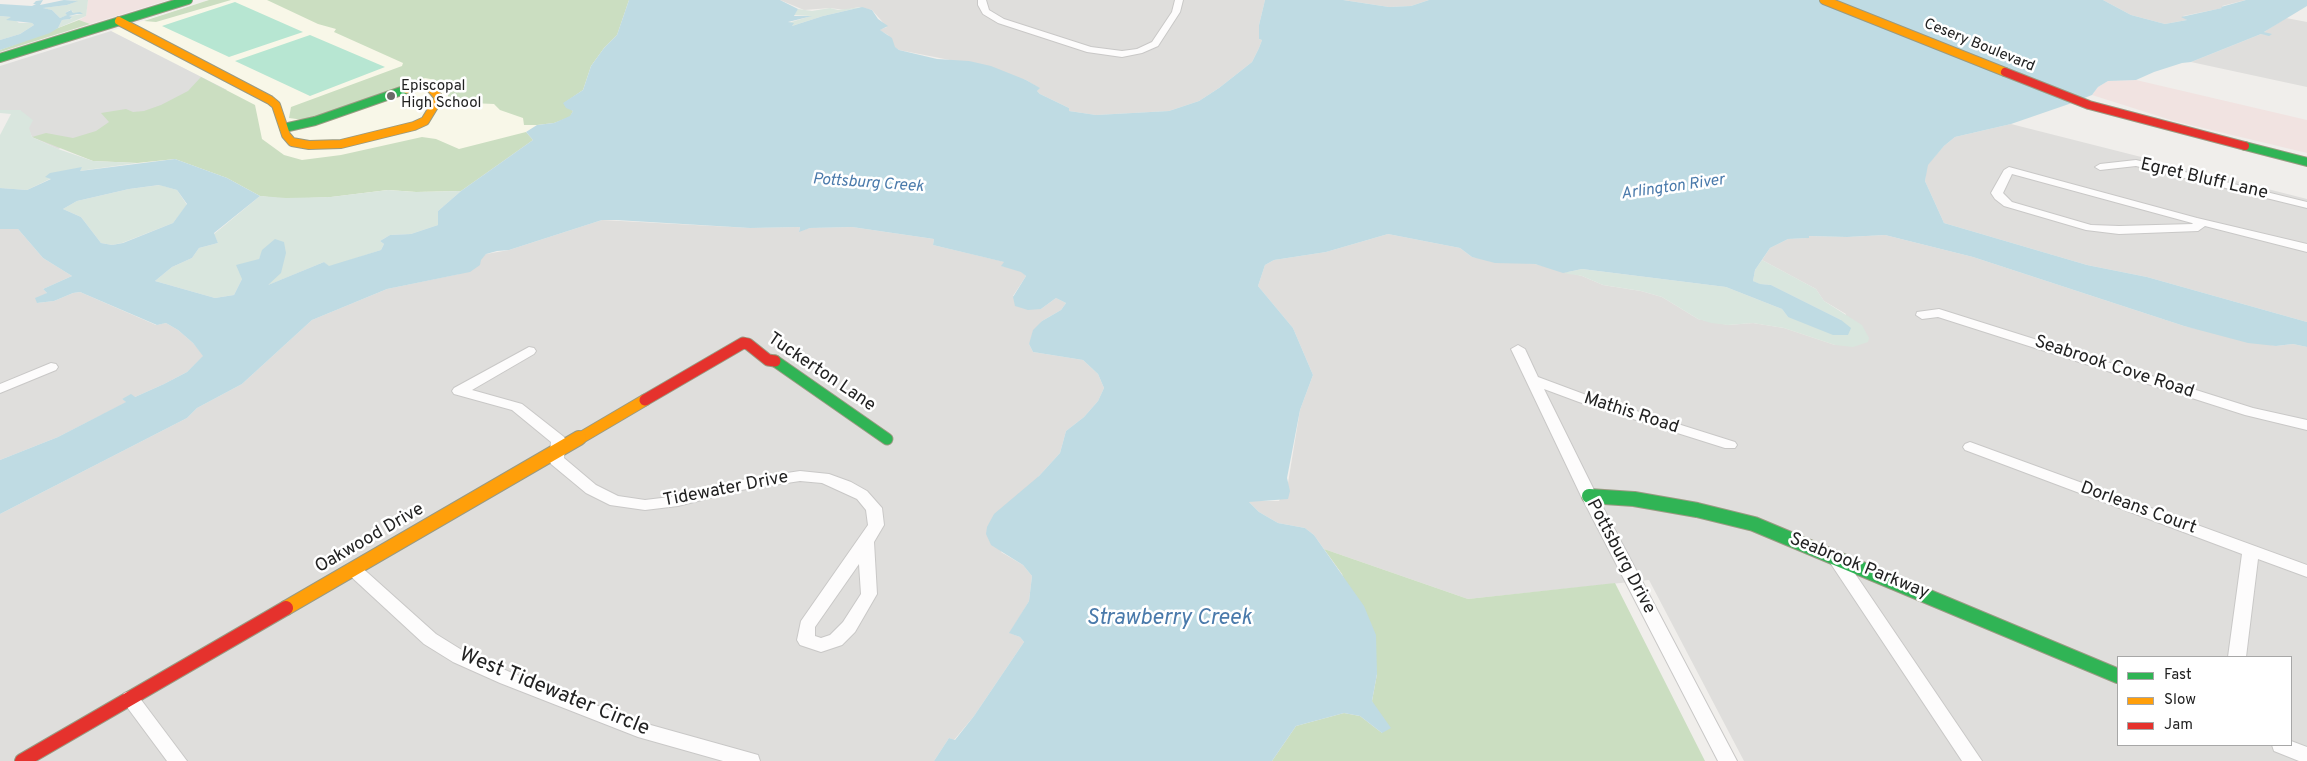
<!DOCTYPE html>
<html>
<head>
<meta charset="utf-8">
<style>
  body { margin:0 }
  #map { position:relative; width:2307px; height:761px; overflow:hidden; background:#f0eeeb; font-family:Overpass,sans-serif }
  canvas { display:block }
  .legend { position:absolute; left:2117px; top:656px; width:175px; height:90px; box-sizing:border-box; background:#fff; border:1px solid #a7a7a7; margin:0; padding:6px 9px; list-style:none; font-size:15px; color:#222 }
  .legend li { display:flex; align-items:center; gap:10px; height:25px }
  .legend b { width:25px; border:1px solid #a7a7a7 }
</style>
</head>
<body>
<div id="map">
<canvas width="2307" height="761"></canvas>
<ul class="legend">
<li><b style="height:6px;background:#30b455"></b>Fast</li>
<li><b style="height:6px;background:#ff9f0a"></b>Slow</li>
<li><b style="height:6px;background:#e5322d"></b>Jam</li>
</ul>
</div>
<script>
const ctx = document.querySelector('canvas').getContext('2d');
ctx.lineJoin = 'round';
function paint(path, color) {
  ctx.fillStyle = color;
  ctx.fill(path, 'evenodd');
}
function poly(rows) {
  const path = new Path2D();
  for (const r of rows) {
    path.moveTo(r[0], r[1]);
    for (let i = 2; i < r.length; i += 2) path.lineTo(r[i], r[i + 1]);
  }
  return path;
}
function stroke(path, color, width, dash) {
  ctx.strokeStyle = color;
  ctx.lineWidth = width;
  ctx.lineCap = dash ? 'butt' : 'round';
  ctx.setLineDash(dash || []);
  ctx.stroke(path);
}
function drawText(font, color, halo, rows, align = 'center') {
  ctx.font = font + ' Overpass,sans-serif';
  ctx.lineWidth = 5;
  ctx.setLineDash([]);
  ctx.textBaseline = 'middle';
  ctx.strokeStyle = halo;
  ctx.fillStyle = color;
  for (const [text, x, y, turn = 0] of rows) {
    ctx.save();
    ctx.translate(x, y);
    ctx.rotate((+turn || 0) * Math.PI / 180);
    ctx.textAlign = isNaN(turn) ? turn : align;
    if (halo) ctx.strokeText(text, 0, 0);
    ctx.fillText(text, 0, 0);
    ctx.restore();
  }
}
paint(poly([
  [780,0,1265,0,1259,25,1259,39,1262,40,1259,48,1252,62,1219,88,1199,101,1169,111,1096,115,1069,111,1069,108,1040,94,1037,91,1039,88,1026,80,955,61,899,50,894,47,888,35,879,30,887,27,872,10,859,7,845,10,830,8,804,10],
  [1343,0,1429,0,1411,6,1389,7],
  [2103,0,2246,0,2222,6,2223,8,2183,16,2187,20,2165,24,2131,15],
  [2286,18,2307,22,2307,87,2191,62,2261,34,2271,35,2264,32],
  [2011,124,2307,199,2307,322,2147,277,2087,265,1944,223,1925,181,1927,165,1944,146,1955,137],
  [602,220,750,228,800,227,799,231,810,228,852,227,934,239,933,245,1005,262,1002,266,1021,271,1026,276,1013,296,1041,309,1056,298,1066,303,1061,310,1042,321,1029,344,1033,352,1083,360,1098,374,1104,388,1098,401,1084,417,1066,431,1060,453,1039,476,1001,552,1023,565,1032,576,1029,601,1010,633,1020,637,1024,642,974,716,954,740,949,738,934,761,0,761,0,514,187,418,197,408,242,384,312,320,387,289,459,274,486,254,509,250],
  [0,229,18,229,43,258,72,276,43,289,47,293,37,303,54,301,73,293,80,292,156,325,166,323,178,330,193,343,204,356,187,372,164,384,135,397,122,399,127,402,58,437,0,460],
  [1388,234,1460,248,1472,257,1535,264,1582,276,1603,285,1641,291,1662,297,1698,319,1728,325,1753,323,1784,328,1835,345,1846,314,1824,301,1816,289,1762,260,1770,248,1788,239,1808,238,1808,236,1847,237,1885,235,1973,257,2184,326,2276,346,2293,344,2307,347,2307,761,1744,761,1649,580,1468,599,1324,549,1314,535,1305,528,1278,523,1259,512,1248,501,1279,501,1288,483,1300,410,1313,375,1293,328,1258,286,1265,265,1274,260,1326,252],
  [2118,657,2291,657,2291,745,2118,745]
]), '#dfdedc');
paint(poly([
  [88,0,168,0,90,24,79,20,86,16],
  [2136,80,2307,120,2307,153,2174,121,2092,95,2098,87,2108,81]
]), '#f1e3e1');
paint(poly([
  [209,0,629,0,583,90,461,191,260,196,227,178,175,159,137,163,201,77,111,31]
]), '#f8f7e8');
paint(poly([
  [111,31,227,90,58,149,32,137,20,110,0,110,0,66]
]), '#dededc');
paint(poly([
  [209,0,231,0,156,22,144,21],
  [267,0,629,0,617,35,604,48,591,66,583,90,564,103,573,111,570,117,554,123,537,125,524,125,523,118,500,110,494,104,448,102,448,95,435,80,425,78,327,113,304,120,289,118,291,107,402,66,403,63,334,32,336,29,318,24],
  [79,20,90,24,0,52,0,50],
  [201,77,255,105,262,139,284,155,302,160,341,155,422,137,436,139,459,149,526,132,533,140,461,191,416,192,388,190,331,197,286,199,260,196,227,178,175,159,137,163,93,161,32,137,46,133,73,138,96,131,109,122,101,113,126,109,133,112,144,111,161,105,188,91],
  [1324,549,1468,599,1615,583,1705,761,1272,761,1296,726,1344,713,1360,716,1382,733,1372,701,1377,674,1342,574]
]), '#cbdec1');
paint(poly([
  [70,0,88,0,86,16,58,28,62,20,70,19,72,18,70,16,82,14,71,13,73,12,70,10,65,13,68,15,60,18,52,10,42,8,67,5,77,1],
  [862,7,823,16,792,26,793,23,788,23,811,16,794,15,798,9,812,11,830,8,838,10],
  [0,16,11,17,19,23,32,23,34,25,20,34,0,40],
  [0,110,20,110,33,120,29,128,32,137,58,149,93,161,137,163,79,171,52,178,27,190,0,188,0,135,11,114,0,113],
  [160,185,177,190,187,205,173,223,122,243,112,245,101,243,81,217,63,209,77,201,129,189],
  [388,190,416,192,461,191,438,211,438,225,411,234,390,235,380,241,384,244,381,250,329,267,324,262,266,286,263,250,259,259,242,279,234,295,215,298,155,281,172,267,192,258,199,248,218,243,214,234,260,196,286,198,331,197],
  [1762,260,1816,289,1824,301,1862,325,1869,338,1868,342,1853,347,1835,345,1784,328,1753,323,1728,325,1711,323,1698,319,1662,297,1641,291,1603,285,1582,276,1563,273,1582,269,1726,287,1782,309,1788,317,1841,320,1771,285,1759,284,1753,281,1755,270]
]), '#d9e6de');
paint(poly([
  [235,2,303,32,229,57,162,26],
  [310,35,385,67,310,96,235,61]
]), '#b7e6d2');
paint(poly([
  [43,0,40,5,64,0,78,1,67,5,43,8,52,10,60,18,67,15,65,13,71,10,73,13,80,12,83,14,77,14,69,16,72,17,70,19,62,20,58,28,50,33,0,50,0,40,20,34,34,25,32,23,6,20,11,17,0,16,0,4,32,6,36,4,33,4,36,1],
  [629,0,780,0,798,9,794,16,812,16,788,22,794,23,792,26,823,16,862,7,872,10,878,19,888,26,880,30,892,38,895,47,899,50,937,59,969,61,991,66,1026,80,1040,88,1037,91,1040,94,1069,108,1069,111,1096,115,1169,111,1199,101,1219,88,1252,62,1259,48,1262,40,1259,39,1259,25,1265,0,1343,0,1389,7,1411,6,1429,0,2103,0,2131,15,2165,24,2187,20,2181,17,2222,8,2221,7,2246,0,2307,0,2307,6,2264,32,2272,34,2269,36,2261,34,2191,62,2182,63,2154,72,2136,80,2108,81,2098,87,2092,95,2069,104,2011,124,1955,137,1944,146,1928,165,1925,181,1944,223,2087,265,2147,277,2307,322,2307,347,2293,344,2276,346,2248,343,2184,326,1973,257,1885,235,1847,237,1809,236,1809,238,1788,239,1770,248,1755,270,1753,281,1760,284,1771,285,1841,320,1851,328,1848,335,1833,335,1788,317,1782,309,1726,287,1582,269,1563,273,1535,264,1495,263,1472,257,1460,248,1388,234,1326,252,1274,260,1265,265,1258,286,1293,328,1313,375,1300,410,1287,478,1290,491,1288,499,1249,502,1259,512,1278,523,1305,528,1314,535,1364,606,1376,635,1377,674,1372,701,1391,728,1382,733,1360,716,1344,713,1296,726,1272,761,934,761,949,738,955,740,974,716,1024,642,1020,637,1009,633,1029,601,1032,576,1023,565,991,545,986,534,987,527,994,514,1039,476,1060,453,1066,431,1084,417,1098,401,1104,388,1098,374,1083,360,1033,352,1029,344,1033,330,1042,321,1061,310,1066,303,1056,298,1041,309,1028,310,1015,306,1013,297,1026,276,1021,272,1001,266,1004,262,933,245,934,239,852,227,810,228,799,232,800,227,750,228,616,220,602,220,509,250,497,251,486,254,481,260,480,265,470,272,387,289,312,320,242,384,197,408,187,418,0,514,0,460,58,437,126,402,122,399,131,394,135,397,164,384,187,372,203,356,193,343,178,330,166,323,157,325,80,292,73,293,54,301,37,303,35,298,47,293,43,289,72,276,43,258,18,229,0,229,0,188,27,190,51,179,45,177,50,173,82,167,80,171,175,159,227,178,260,196,214,233,218,243,199,248,192,258,172,267,155,281,215,298,234,295,242,279,236,265,259,259,262,250,275,239,284,242,286,253,281,273,268,285,324,262,329,266,381,250,384,244,380,241,390,235,411,234,438,225,438,211,461,191,533,140,526,132,537,125,554,123,570,116,573,111,566,108,563,103,583,90,591,66,604,48,617,35],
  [159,185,177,190,187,204,173,223,123,243,112,245,101,243,81,217,63,209,77,201,129,189]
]), '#bfdbe3');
const street = poly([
  [978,0,986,0,989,10,1004,19,1091,47,1122,51,1137,49,1152,42,1172,12,1175,0,1183,0,1180,12,1158,46,1142,53,1122,57,1087,52,998,23,983,14,978,5,978,0],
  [2136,160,2307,202,2307,208,2136,166,2100,170,2095,167,2100,164,2136,160],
  [2009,167,2197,218,2307,244,2307,252,2205,226,2198,231,2119,234,2086,230,2004,206,1995,199,1991,193,2004,170,2009,167],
  [2012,174,2192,223,2193,224,2119,226,2091,225,2012,202,2003,193,2012,174],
  [1939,309,2253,408,2307,420,2307,430,2245,415,1938,317,1922,319,1916,315,1917,312,1939,309],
  [1518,345,1525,349,1538,377,1589,396,1735,442,1737,445,1735,448,1725,448,1579,402,1544,389,1597,496,1737,761,1718,761,1581,496,1511,349,1518,345],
  [529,347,534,348,536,351,534,354,472,390,522,404,564,437,566,440,564,458,596,485,618,496,645,500,678,496,741,480,800,471,829,474,851,482,867,491,882,508,884,525,874,542,877,594,855,632,842,645,821,652,800,645,797,640,801,621,868,525,866,510,857,499,822,483,800,481,741,490,678,506,645,510,610,505,586,493,551,464,549,460,551,442,512,410,454,394,452,391,454,388,529,347],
  [859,564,861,594,843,622,830,635,821,638,815,636,815,627,859,564],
  [51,363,56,364,58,367,56,370,0,393,0,384,51,363],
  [1970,442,2307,565,2307,577,2258,559,2246,657,2228,657,2242,554,1965,450,1963,447,1965,444,1970,442],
  [1835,551,1841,553,1982,761,1962,761,1829,561,1827,557,1829,553,1835,551],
  [353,563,359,565,436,634,465,652,512,673,640,722,751,753,758,755,760,761,723,761,638,737,500,683,453,662,424,644,347,573,345,569,347,565,353,563],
  [130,691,136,693,187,761,167,761,124,703,121,698,124,693,130,691],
  [2291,741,2307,747,2307,761,2299,761,2274,751,2272,745,2291,745,2291,741]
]);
const fastFar2 = poly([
  [0,58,188,0],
  [284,128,315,121,407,89],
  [2245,146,2307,162]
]);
const fastFar1 = poly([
  [775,361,887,439]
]);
const fast = poly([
  [1589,496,1634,499,1697,510,1754,524,2118,676]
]);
const slowFar2 = poly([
  [1824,0,2005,72],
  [119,21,270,100,276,105,286,135,292,142,309,145,341,144,414,126,425,121,439,98,429,86,417,85,407,89]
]);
const slowFar1 = poly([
  [577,440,645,400]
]);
const slow = poly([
  [286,608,579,438]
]);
const jamFar2 = poly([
  [2005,72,2089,105,2245,146]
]);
const jamFar1 = poly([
  [645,400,743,343,748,344,768,360,775,361]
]);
const jam = poly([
  [22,761,286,608]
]);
stroke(street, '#c9c8c7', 2);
stroke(fastFar2, '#999a82', 10);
stroke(fastFar1, '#999a82', 13);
stroke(fast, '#999a82', 16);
stroke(slowFar2, '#999a82', 10);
stroke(slowFar1, '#999a82', 13);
stroke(slow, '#999a82', 16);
stroke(jamFar2, '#999a82', 10);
stroke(jamFar1, '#999a82', 13);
stroke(jam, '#999a82', 16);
paint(street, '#fdfcfc');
stroke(fastFar2, '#30b455', 8);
stroke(fastFar1, '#30b455', 11);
stroke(fast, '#30b455', 14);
stroke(slowFar2, '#ff9f0a', 8);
stroke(slowFar1, '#ff9f0a', 11);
stroke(slow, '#ff9f0a', 14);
stroke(jamFar2, '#e5322d', 8);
stroke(jamFar1, '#e5322d', 11);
stroke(jam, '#e5322d', 14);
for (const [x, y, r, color] of [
  [391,96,5,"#6a6968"]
]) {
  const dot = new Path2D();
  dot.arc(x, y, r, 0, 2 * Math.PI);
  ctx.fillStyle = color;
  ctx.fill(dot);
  stroke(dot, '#fff', 2);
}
drawText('15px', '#222', '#fff', [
  ["Cesery Boulevard",1979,46,22]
]);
drawText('15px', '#222', '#fff', [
  ["Episcopal",401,87],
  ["High School",401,104]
], 'left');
drawText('italic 16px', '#4a7aab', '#fff', [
  ["Pottsburg Creek",868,184,4],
  ["Arlington River",1673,188,-8]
]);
drawText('18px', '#222', '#fff', [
  ["Egret Bluff Lane",2204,180,13],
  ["Seabrook Cove Road",2114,368,18],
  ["Tuckerton Lane",821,373,34],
  ["Mathis Road",1631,414,18],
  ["Tidewater Drive",726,490,-11],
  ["Dorleans Court",2138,509,20],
  ["Oakwood Drive",370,539,-30],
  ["Pottsburg Drive",1620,557,62],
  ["Seabrook Parkway",1859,567,22]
]);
drawText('21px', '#222', '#fff', [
  ["West Tidewater Circle",554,693,22]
]);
drawText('italic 22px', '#4a7aab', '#fff', [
  ["Strawberry Creek",1169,620]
]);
</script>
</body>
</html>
